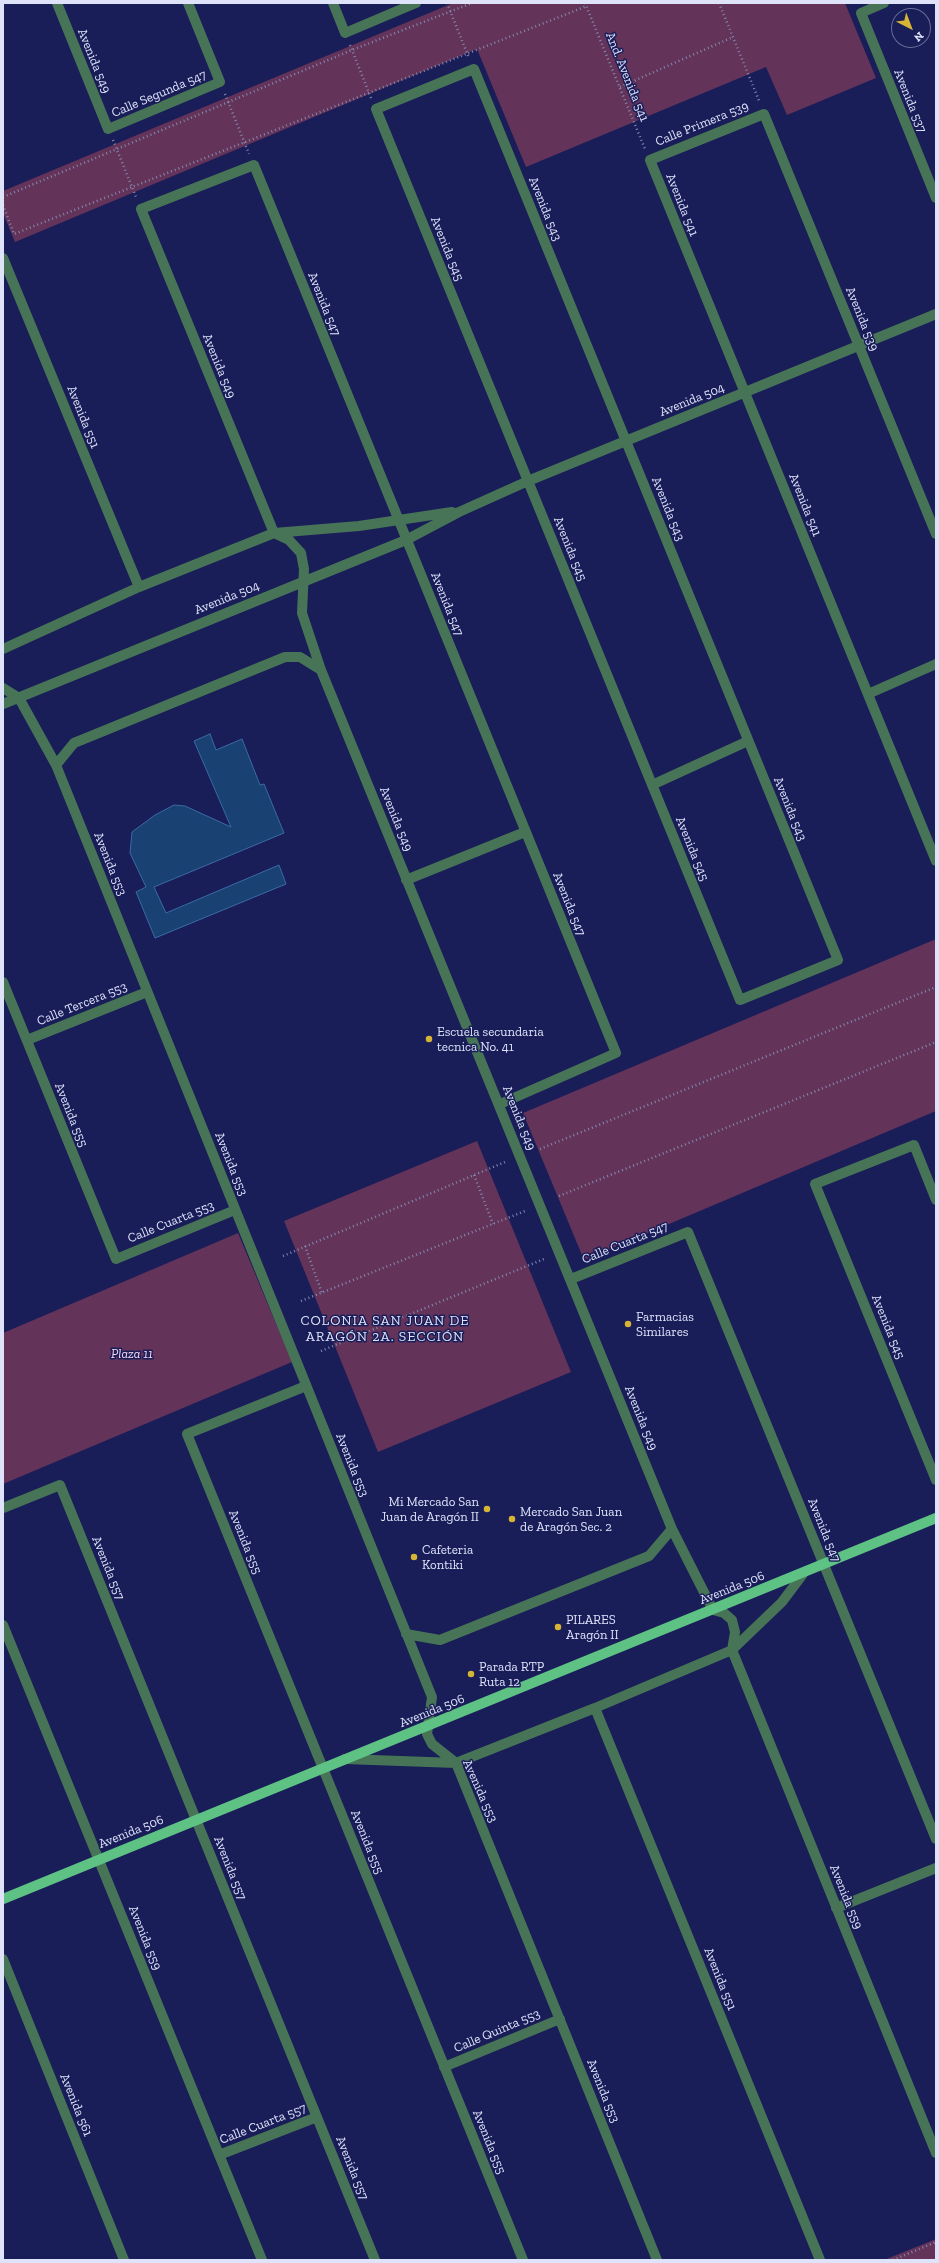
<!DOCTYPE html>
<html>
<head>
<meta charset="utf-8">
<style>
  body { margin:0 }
  #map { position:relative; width:939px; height:2263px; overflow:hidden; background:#191d58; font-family:"Zilla Slab",serif }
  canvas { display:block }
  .frame { position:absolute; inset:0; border:4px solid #dee3fa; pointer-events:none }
  .north { position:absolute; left:891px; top:8px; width:40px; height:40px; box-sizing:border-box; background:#191d58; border:1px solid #686c99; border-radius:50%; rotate:138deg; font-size:11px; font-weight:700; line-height:16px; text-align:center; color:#dee3fa }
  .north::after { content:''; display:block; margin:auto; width:14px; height:18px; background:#d6b534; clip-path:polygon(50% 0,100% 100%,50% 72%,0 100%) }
</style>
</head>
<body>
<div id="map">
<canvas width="939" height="2263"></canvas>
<div class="frame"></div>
<div class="north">N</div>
</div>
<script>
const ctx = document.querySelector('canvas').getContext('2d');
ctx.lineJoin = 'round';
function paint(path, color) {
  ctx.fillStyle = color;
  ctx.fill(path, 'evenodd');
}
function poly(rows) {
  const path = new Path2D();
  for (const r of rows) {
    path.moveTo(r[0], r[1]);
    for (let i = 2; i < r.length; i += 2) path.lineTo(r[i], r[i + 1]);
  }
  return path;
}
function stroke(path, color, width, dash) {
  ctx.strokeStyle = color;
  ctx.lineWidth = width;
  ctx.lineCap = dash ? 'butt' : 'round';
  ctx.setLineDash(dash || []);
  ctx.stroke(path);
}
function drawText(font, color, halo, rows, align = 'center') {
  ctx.font = font + ' "Zilla Slab",serif';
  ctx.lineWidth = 3;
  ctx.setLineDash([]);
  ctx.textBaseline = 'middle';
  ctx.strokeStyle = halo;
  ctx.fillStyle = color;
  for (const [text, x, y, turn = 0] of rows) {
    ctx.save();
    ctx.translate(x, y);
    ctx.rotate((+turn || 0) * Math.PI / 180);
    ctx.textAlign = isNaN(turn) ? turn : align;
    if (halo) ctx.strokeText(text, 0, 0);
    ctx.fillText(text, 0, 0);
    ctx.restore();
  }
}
paint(poly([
  [453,3,845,3,876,78,787,115,766,67,526,167,477,49,15,242,3,213,3,191],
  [936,939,936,1111,584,1260,523,1113],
  [477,1141,571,1372,378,1452,284,1221],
  [238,1233,292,1362,3,1484,3,1333],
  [936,2239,936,2260,884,2260]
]), '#63335a');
const building = poly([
  [210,734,216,750,242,739,260,785,264,784,284,833,154,887,166,913,279,865,286,884,155,938,136,892,146,887,130,853,132,832,155,815,174,805,185,806,231,827,194,741,210,734]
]);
paint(building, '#194272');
stroke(building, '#3b6ba5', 1);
stroke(poly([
  [447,3,469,58],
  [585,3,645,149],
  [719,3,760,103],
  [350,45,371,98],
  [620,87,733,37],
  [225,94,249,154],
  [113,140,136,197],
  [3,197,352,50,472,3],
  [3,205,14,234,587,6],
  [540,1149,936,987],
  [474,1175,493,1224],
  [559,1196,936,1042],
  [305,1246,322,1293],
  [283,1256,505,1162],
  [301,1301,525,1211],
  [321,1351,544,1259],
  [893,2260,936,2242]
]), '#8489b0', 2.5, [1, 3]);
stroke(poly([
  [57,3,108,129,220,82,188,3],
  [333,3,345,33,416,3],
  [884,3,861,13,936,198],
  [474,69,838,960,740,1000,376,109,474,69],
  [3,258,139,587],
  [274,533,141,209,254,165,616,1053,500,1104],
  [274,533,289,540,301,553,304,569,302,613,321,670,672,1529,713,1610,724,1613,732,1620,735,1632,732,1650],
  [936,534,764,114,650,160,936,861],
  [3,649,139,587,274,533,359,526,452,512],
  [3,688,19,698],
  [868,694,936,664],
  [19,698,56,765,432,1697,427,1734,432,1744,456,1763,657,2260],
  [3,704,406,540,459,512,528,481,936,314],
  [56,765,74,743,285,657,300,657,321,670],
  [652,785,748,741],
  [406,880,525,832],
  [3,982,116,1259,235,1210],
  [27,1040,147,992],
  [936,1200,914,1145,815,1184,936,1480],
  [571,1279,688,1232,936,1839],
  [306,1386,187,1434,523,2260],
  [3,1508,60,1485,375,2260],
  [3,1625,262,2260],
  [406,1634,440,1640,649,1556,672,1529],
  [732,1650,936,2153],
  [595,1708,820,2260],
  [345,1759,456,1763,595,1708,732,1650,782,1602,803,1574],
  [836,1908,936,1868],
  [3,1959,124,2260],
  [444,2067,560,2019],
  [219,2155,317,2117]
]), '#477456', 10);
stroke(poly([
  [3,1899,936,1518]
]), '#5ec284', 10);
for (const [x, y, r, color] of [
  [429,1039,4,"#d6b534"],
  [628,1324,4,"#d6b534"],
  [487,1509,4,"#d6b534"],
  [512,1519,4,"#d6b534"],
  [414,1557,4,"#d6b534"],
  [558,1627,4,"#d6b534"],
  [471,1674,4,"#d6b534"]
]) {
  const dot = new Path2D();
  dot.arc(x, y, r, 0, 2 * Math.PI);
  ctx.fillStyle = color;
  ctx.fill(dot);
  stroke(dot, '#191d58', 1.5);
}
drawText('13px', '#dee3fa', '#191d58', [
  ["Avenida 549",94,61,68],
  ["And. Avenida 541",627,77,68],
  ["Calle Segunda 547",159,94,-23],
  ["Avenida 537",910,101,68],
  ["Calle Primera 539",702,124,-22],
  ["Avenida 541",682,205,68],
  ["Avenida 543",545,209,68],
  ["Avenida 545",447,249,68],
  ["Avenida 547",324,304,68],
  ["Avenida 539",862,319,68],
  ["Avenida 549",219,366,68],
  ["Avenida 504",692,400,-22],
  ["Avenida 551",83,417,68],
  ["Avenida 541",805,505,68],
  ["Avenida 543",668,509,68],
  ["Avenida 545",570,549,68],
  ["Avenida 504",227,598,-22],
  ["Avenida 547",447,604,68],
  ["Avenida 543",790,809,68],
  ["Avenida 549",396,819,68],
  ["Avenida 545",692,849,68],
  ["Avenida 553",110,864,68],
  ["Avenida 547",569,904,68],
  ["Calle Tercera 553",82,1004,-22],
  ["Avenida 555",71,1115,68],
  ["Avenida 549",519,1118,68],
  ["Avenida 553",231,1164,68],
  ["Calle Cuarta 553",171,1222,-22],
  ["Calle Cuarta 547",625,1243,-22],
  ["Avenida 545",888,1327,68],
  ["Avenida 549",641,1418,68],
  ["Avenida 553",352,1465,68],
  ["Avenida 547",824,1530,68],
  ["Avenida 555",245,1542,68],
  ["Avenida 557",108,1568,68],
  ["Avenida 506",732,1588,-22],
  ["Avenida 506",432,1711,-22],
  ["Avenida 553",480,1791,66],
  ["Avenida 506",131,1832,-22],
  ["Avenida 555",367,1842,68],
  ["Avenida 557",230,1868,68],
  ["Avenida 559",846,1897,68],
  ["Avenida 559",145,1938,68],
  ["Avenida 551",720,1979,68],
  ["Calle Quinta 553",497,2031,-23],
  ["Avenida 553",603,2091,68],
  ["Avenida 561",76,2105,68],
  ["Calle Cuarta 557",263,2124,-21],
  ["Avenida 555",489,2142,68],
  ["Avenida 557",352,2168,68]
]);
drawText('13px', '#dee3fa', '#191d58', [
  ["Escuela secundaria",437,1032],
  ["tecnica No. 41",437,1047],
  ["Farmacias",636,1317],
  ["Similares",636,1332],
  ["Mi Mercado San",479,1502,"right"],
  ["Juan de Aragón II",479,1517,"right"],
  ["Mercado San Juan",520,1512],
  ["de Aragón Sec. 2",520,1527],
  ["Cafeteria",422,1550],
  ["Kontiki",422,1565],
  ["PILARES",566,1620],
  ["Aragón II",566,1635],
  ["Parada RTP",479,1667],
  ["Ruta 12",479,1682]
], 'left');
drawText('italic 13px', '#fad8f2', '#191d58', [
  ["Plaza 11",132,1354]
]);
ctx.letterSpacing = '1px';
drawText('14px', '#dee3fa', '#191d58', [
  ["COLONIA SAN JUAN DE",385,1321],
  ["ARAGÓN 2A. SECCIÓN",385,1337]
]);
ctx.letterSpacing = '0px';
</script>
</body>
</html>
